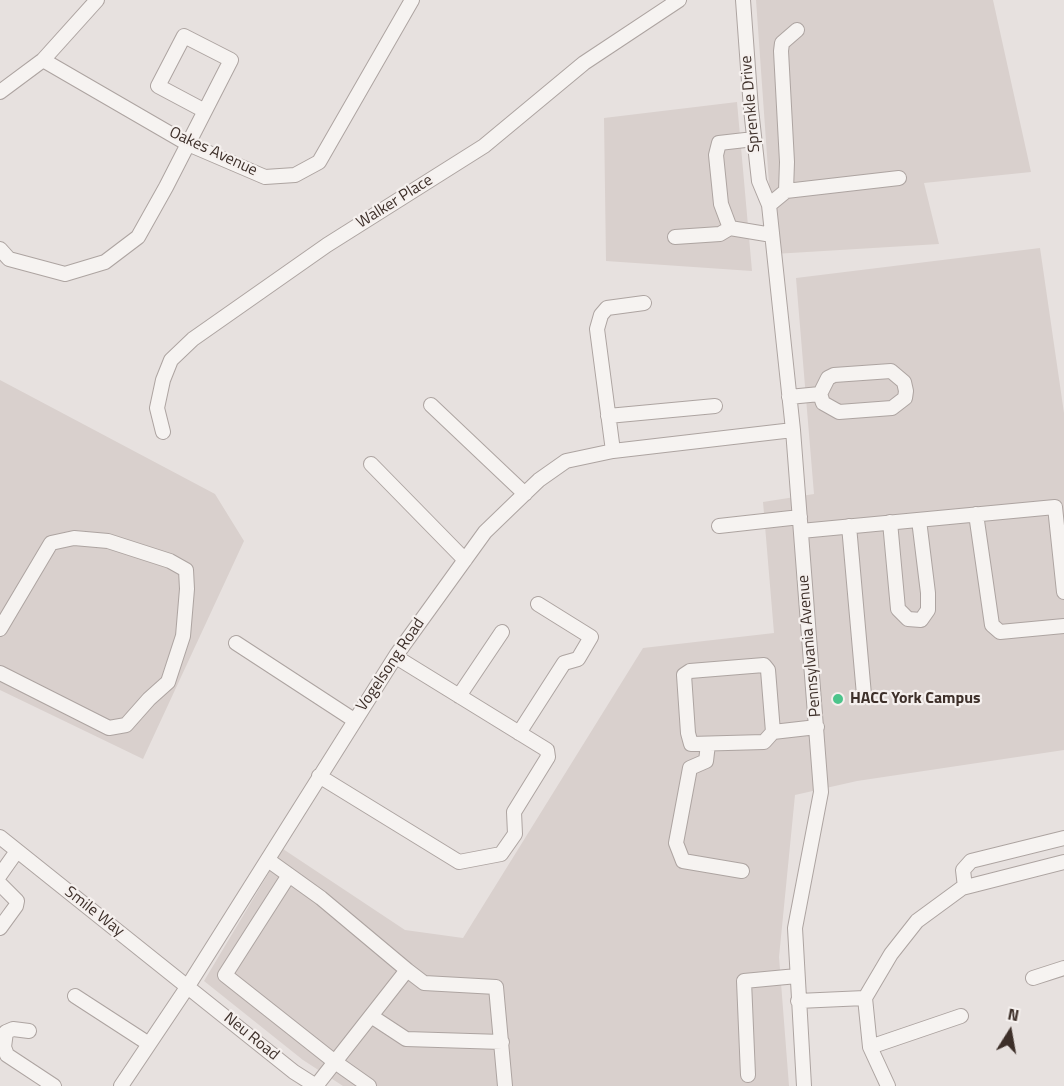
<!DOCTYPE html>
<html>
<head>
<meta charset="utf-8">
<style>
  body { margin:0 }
  #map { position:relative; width:1064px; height:1086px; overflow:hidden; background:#e7e1df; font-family:"Titillium Web",sans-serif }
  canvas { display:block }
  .north { position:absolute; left:980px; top:1002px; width:60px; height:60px; -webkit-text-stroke:4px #f5f0ee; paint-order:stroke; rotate:11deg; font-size:16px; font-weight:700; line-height:24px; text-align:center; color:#3d2f29 }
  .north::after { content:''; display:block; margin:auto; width:21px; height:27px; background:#3d2f29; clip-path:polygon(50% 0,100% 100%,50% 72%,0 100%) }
</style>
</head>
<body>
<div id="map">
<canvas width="1064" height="1086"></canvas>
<div class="north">N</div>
</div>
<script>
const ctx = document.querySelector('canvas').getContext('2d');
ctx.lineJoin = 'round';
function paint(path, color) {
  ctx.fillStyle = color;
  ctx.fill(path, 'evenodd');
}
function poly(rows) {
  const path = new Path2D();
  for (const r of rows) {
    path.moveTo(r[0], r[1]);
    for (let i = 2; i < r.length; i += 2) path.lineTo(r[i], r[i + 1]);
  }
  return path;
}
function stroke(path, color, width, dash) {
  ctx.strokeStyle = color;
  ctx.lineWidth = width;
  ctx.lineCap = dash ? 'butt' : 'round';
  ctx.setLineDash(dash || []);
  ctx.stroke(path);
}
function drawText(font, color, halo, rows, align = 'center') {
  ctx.font = font + ' "Titillium Web",sans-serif';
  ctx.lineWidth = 4.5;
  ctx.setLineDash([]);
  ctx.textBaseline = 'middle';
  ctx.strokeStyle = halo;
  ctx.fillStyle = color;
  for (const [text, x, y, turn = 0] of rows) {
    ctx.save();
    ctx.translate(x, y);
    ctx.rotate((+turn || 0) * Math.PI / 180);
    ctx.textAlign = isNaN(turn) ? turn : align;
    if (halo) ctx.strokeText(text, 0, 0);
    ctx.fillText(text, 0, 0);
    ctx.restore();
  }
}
paint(poly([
  [756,0,993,0,1031,172,924,183,939,244,774,254],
  [737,102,752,271,606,261,604,118],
  [1040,248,1064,413,1064,750,857,781,795,795,779,957,789,1086,343,1086,303,1060,204,981,283,849,405,930,463,938,643,648,774,633,763,502,814,494,796,278],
  [0,380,215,494,244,541,143,759,0,690]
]), '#d9d0cd');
const minor = poly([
  [743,0,751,109,759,181,769,205,793,430,821,792,795,928,804,1086],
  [43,60,188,144,265,177,295,175,319,162,412,0],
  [0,92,43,60,97,0],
  [754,139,719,143,716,155,721,204,730,228,772,235],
  [786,191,899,178],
  [769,205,786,191,787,162,781,51,782,43,797,30],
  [675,237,720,234,730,228],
  [0,249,9,259,65,274,105,262,138,237,166,187,188,144,231,60,184,36,158,86,205,111],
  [789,397,820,394,828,378,834,375,891,371,904,382,906,391,905,398,892,408,839,412,823,403,820,394],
  [431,405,525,494],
  [608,416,715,406],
  [163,432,157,408,163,380,171,360,193,339,327,245,484,146,584,63,679,0],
  [613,451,597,329,601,315,607,308,644,303],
  [371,464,465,560],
  [976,514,992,625,1000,632,1064,626],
  [890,522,898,609,908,619,921,620,928,610,928,593,919,520],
  [719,526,800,517],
  [849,526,864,695],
  [801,531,1055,507,1064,592],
  [0,629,51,543,74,538,108,541,170,561,186,570,187,589,183,636,168,682,149,699,126,725,109,728,0,673],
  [236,643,354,720],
  [459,696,502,632],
  [773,732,768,670,764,665,690,671,684,675,688,733,691,744,764,742,773,732,817,727],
  [519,733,564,663,578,659,591,637,538,604],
  [708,744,706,761,690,768,676,843,683,861,742,871],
  [319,776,459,862,501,854,515,834,514,812,548,757,547,750,396,657],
  [0,837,294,1072,316,1086],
  [268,860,321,898,407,970,316,1086],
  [0,875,17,851],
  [289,875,225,975,335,1062,369,1086],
  [0,884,17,901,16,906,0,928],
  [965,887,963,870,971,861,1064,838],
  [407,970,424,983,496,987,505,1086],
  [1033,978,1064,968],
  [75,996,149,1044],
  [798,1001,865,998],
  [371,1016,406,1039,502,1042],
  [29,1031,13,1029,6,1032,4,1047,7,1055,54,1086],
  [870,1047,961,1016],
  [748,1075,744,981,797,976],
  [121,1086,188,986,397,654,485,532,514,504,539,480,566,461,613,451,793,430],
  [888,1086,870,1047,865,998,891,954,917,921,962,888,1064,862]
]);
stroke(minor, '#ada4a1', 16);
stroke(minor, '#f6f3f1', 14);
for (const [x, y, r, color] of [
  [838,699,6,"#4cc48b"]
]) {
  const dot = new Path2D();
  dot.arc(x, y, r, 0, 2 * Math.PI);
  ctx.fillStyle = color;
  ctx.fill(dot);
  stroke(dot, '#f5f0ee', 2);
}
drawText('16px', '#3d2f29', '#f5f0ee', [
  ["Sprenkle Drive",751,104,-95],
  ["Oakes Avenue",213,152,25],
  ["Walker Place",395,202,-32],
  ["Pennsylvania Avenue",810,646,-95],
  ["Vogelsong Road",391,665,-56],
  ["Smile Way",94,912,38],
  ["Neu Road",251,1037,39]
]);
drawText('bold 16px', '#3d2f29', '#f5f0ee', [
  ["HACC York Campus",850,699]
], 'left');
</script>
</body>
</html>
